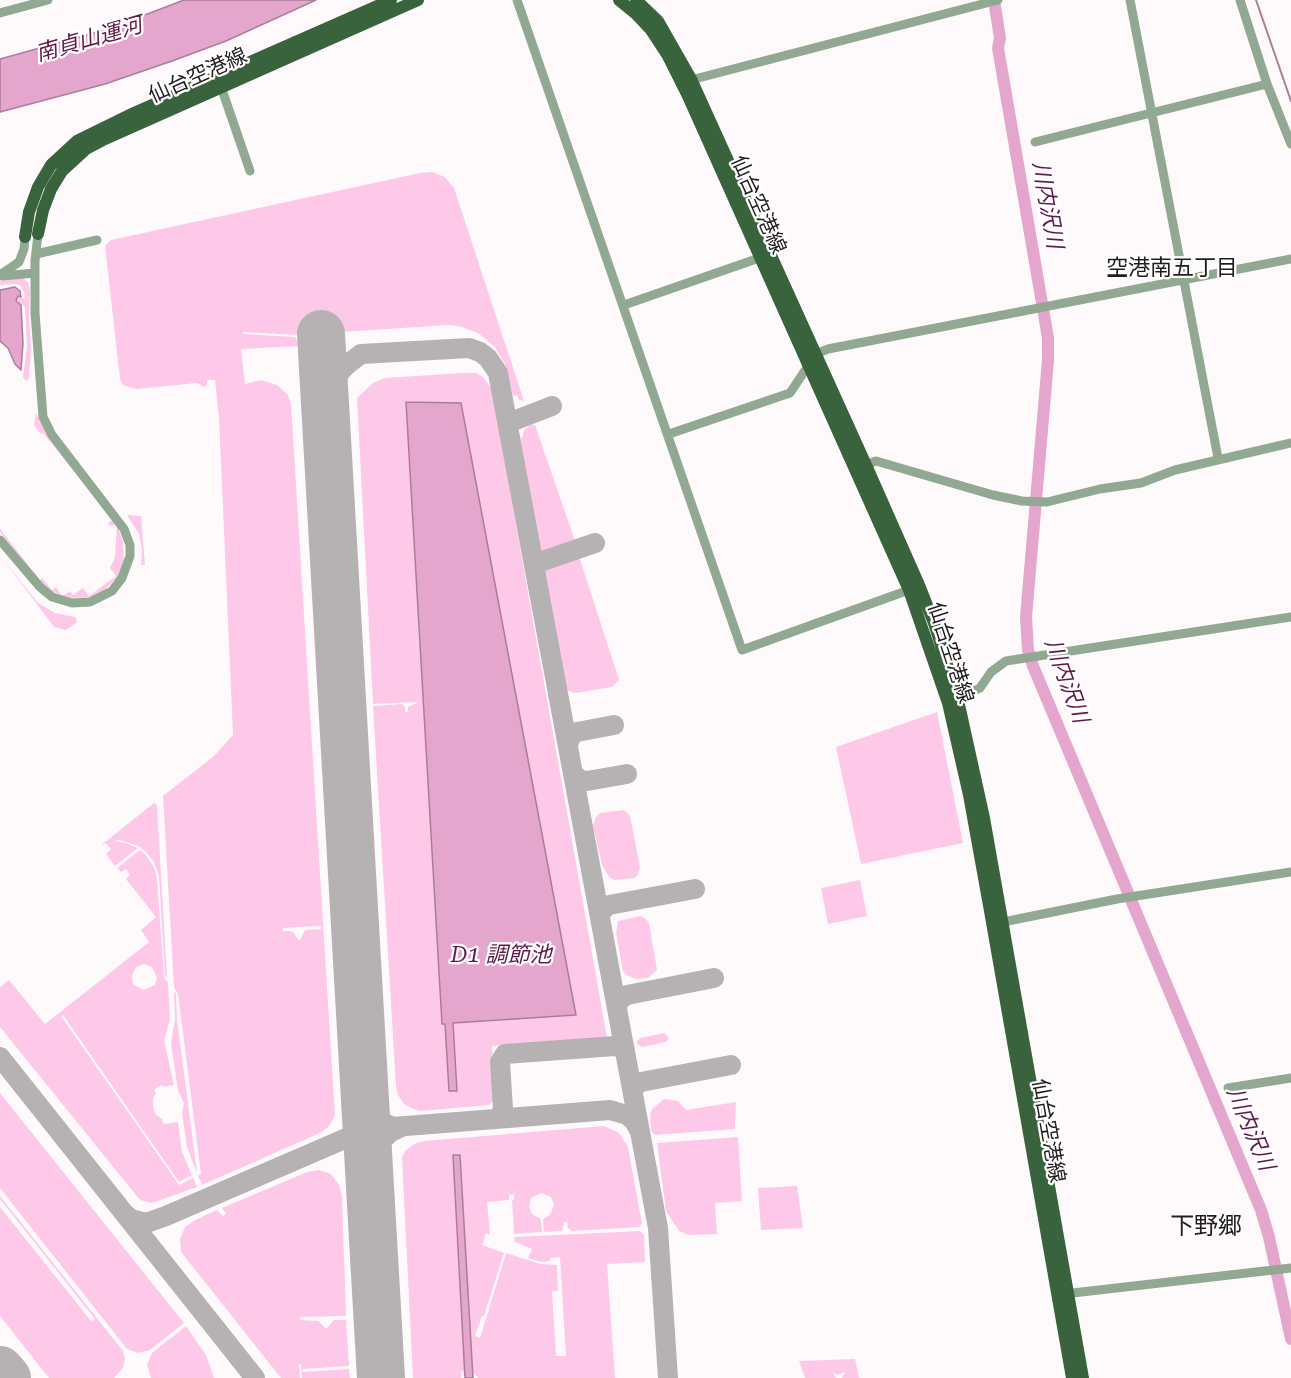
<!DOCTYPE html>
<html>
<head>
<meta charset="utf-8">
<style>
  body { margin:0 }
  canvas { display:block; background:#fefafc }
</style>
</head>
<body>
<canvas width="1291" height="1378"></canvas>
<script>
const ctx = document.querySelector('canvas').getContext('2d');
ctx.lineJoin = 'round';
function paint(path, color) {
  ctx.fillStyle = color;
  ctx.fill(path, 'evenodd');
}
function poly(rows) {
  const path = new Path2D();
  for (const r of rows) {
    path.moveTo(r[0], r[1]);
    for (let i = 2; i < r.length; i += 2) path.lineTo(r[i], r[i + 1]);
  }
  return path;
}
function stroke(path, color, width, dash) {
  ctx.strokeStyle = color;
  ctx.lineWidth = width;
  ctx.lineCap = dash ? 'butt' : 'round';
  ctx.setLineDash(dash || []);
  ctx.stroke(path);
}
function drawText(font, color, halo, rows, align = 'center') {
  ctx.font = font + ' "Roboto Serif","Noto Sans JP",serif';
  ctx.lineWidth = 4.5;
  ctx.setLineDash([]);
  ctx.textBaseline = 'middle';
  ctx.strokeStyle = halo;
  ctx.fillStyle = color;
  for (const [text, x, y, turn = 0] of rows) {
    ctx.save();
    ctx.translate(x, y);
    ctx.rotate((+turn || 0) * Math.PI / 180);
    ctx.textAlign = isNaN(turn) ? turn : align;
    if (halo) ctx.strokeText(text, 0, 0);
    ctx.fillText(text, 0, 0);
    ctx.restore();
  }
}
paint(poly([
  [432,172,445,177,454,188,524,401,519,400,517,395,513,396,505,364,494,346,478,333,459,326,448,325,296,335,243,332,244,334,295,337,297,340,298,346,241,349,245,384,261,380,277,385,288,395,291,404,335,1116,328,1127,320,1133,202,1185,198,1176,201,1174,178,994,174,987,163,796,214,756,233,735,219,418,215,380,207,380,207,385,204,387,197,383,136,389,123,385,120,379,105,246,111,240,420,173],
  [321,926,321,929,305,930,300,940,298,940,294,933,290,931,283,931,283,928],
  [21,277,28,282,30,290,29,313,31,351,29,378,26,381,23,377,27,346,25,307,17,301,19,297,25,299,24,292,21,286,16,284,0,285,0,281],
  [462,373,476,373,483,377,492,389,607,1038,603,1039,492,1046,495,1096,493,1102,489,1105,421,1111,413,1109,404,1104,398,1095,396,1086,373,706,402,704,405,707,405,712,408,712,408,707,418,702,373,704,357,398,373,383,385,378],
  [576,1015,453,1023,457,1091,449,1091,445,1024],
  [36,413,43,427,117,525,123,541,124,563,118,577,103,591,90,597,71,598,63,596,51,591,45,586,29,568,0,532,0,529,40,580,42,578,52,590,56,587,62,596,70,591,73,595,83,588,89,596,116,576,110,568,115,557,117,525,110,526,108,523,112,520,103,508,43,433,41,434,36,428,34,425],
  [530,425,535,425,575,541,571,544,549,552,544,552,540,549,521,440,525,429],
  [127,515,141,516,145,565,141,565,142,550,139,534],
  [578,553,619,680,612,687,576,693,568,691,565,688,544,571,544,566,548,563],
  [0,555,38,603,55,613,75,617,77,621,75,624,66,630,54,627],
  [937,712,963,843,861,864,836,747],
  [154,803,157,805,167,978,165,976,159,876,154,862,145,851,138,846,120,840,113,841,126,843,138,848,115,866,106,854,111,849,106,843,100,846],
  [624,810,630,816,640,867,637,876,634,878,614,880,609,877,602,865,593,825,596,817,600,813],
  [140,850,145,854,154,867,157,878,164,978,168,982,170,1019,164,1041,174,1085,163,1087,161,1085,154,1090,156,1094,153,1098,153,1107,156,1115,162,1119,163,1124,178,1122,182,1152,192,1175,179,1182,63,1015,61,1016,179,1185,193,1178,197,1187,152,1203,140,1200,0,1027,0,987,9,980,45,1024,149,942,141,930,156,917,126,879,130,875,126,869,121,872,117,868],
  [144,964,152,967,157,978,155,985,143,990,133,984,132,975,136,967],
  [860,880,867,916,828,924,821,888],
  [640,916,645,918,649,923,657,970,648,978,637,979,626,975,623,971,616,933,618,921],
  [174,992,176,993,177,1019,197,1173,187,1147,182,1113,184,1103,178,1091,171,1043,175,1019],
  [664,1033,669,1038,666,1042,642,1047,637,1044,637,1041,640,1038],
  [0,1093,184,1323,150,1350,138,1353,127,1349,0,1188],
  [664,1099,678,1101,686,1110,736,1102,735,1129,655,1135,651,1131,650,1114,653,1108],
  [604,1126,619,1133,628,1147,642,1224,639,1227,572,1231,568,1228,567,1222,564,1222,562,1231,544,1232,543,1219,550,1215,554,1205,551,1197,541,1193,531,1198,529,1207,532,1214,541,1219,542,1232,514,1234,512,1200,514,1200,514,1194,509,1195,509,1200,487,1202,490,1235,486,1233,482,1245,504,1253,484,1316,482,1316,475,1336,480,1338,506,1253,541,1264,557,1265,558,1291,552,1291,556,1356,566,1356,560,1257,550,1258,550,1261,541,1262,528,1258,532,1249,515,1242,514,1237,640,1231,644,1235,645,1262,607,1264,615,1378,478,1378,474,1373,473,1378,460,1155,453,1155,465,1378,463,1371,461,1371,461,1378,413,1378,402,1158,405,1151,414,1144,424,1141],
  [738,1137,742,1201,715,1203,717,1234,689,1235,679,1231,666,1211,657,1143],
  [319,1170,331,1174,339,1185,342,1195,346,1316,300,1317,300,1320,318,1321,326,1329,334,1320,346,1320,349,1366,303,1369,303,1372,349,1369,350,1378,302,1378,301,1364,299,1364,300,1378,281,1378,181,1252,180,1239,185,1227,195,1220,217,1210,223,1216,226,1214,222,1208,307,1172],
  [797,1186,803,1228,761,1230,758,1188],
  [0,1196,123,1351,125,1358,123,1368,114,1378,49,1378,0,1316,0,1207,91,1321,95,1319,0,1199],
  [186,1326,206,1355,214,1378,151,1378,147,1365,152,1353],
  [855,1359,859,1378,842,1378,845,1372,837,1375,833,1373,836,1378,805,1378,799,1361]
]), '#fec9e9');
const water = poly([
  [184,0,316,0,226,41,172,61,105,84,0,112,0,59,108,29,184,0],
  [15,287,20,291,21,297,18,296,16,301,21,305,23,343,21,370,15,364,8,348,0,341,0,290,15,287],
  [406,402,461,403,576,1015,453,1023,457,1091,449,1091,445,1024,442,1024,406,402],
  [453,1155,460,1155,473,1378,465,1378,453,1155]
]);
paint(water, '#e5a6cd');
stroke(water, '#aa7d99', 1.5);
stroke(poly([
  [1256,0,1291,101]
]), '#aa7d99', 2);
stroke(poly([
  [994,0,1000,38,998,48,1048,338,1048,360,1026,617,1028,650,1033,666,1261,1210,1269,1237,1291,1339]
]), '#e5a6cd', 12);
stroke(poly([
  [325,401,327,390,334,378,348,364,361,354,469,348,480,352,488,358,498,373,658,1228,668,1378],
  [508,423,552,406],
  [534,564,595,543],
  [568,744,572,735,577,732,614,725],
  [573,773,580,780,587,781,627,774],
  [600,917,602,910,609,905,695,889],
  [617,1007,619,1000,627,995,714,978],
  [0,1057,255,1378],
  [633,1092,635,1086,641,1082,731,1065],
  [365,1100,369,1110,376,1119,393,1127,610,1110,627,1115,634,1121,639,1130],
  [495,1119,500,1116,503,1109,500,1062,505,1054,615,1046,622,1048,625,1053],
  [369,1172,372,1155,379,1143,391,1132,404,1126],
  [125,1214,131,1219,142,1222,149,1222,166,1216,349,1137,360,1128,366,1112]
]), '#b6b2b4', 20);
stroke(poly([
  [321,334,381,1378],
  [0,1370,7,1378]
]), '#b6b2b4', 48);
stroke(poly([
  [517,0,742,650,909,590],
  [1130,0,1218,458],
  [0,13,48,0],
  [219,81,250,171],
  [687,81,998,0],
  [1267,84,1291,144],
  [1035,142,1267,84,1240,0],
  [36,254,97,240],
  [0,275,19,262,24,249,25,237],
  [2,276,35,273],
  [624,305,765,256],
  [669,434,790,393,816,354,828,349,1291,259],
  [861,467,876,461,993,495,1022,501,1047,502,1100,489,1141,483,1175,470,1291,443],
  [0,540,40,587,52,597,72,603,90,602,112,591,122,578,130,556,130,545,124,529,52,435,43,417,35,313,35,261,38,234],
  [952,701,980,688,991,672,1006,661,1291,617],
  [998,923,1117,899,1291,872],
  [1228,1088,1291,1078],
  [1064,1294,1291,1268]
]), '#91a892', 9);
stroke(poly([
  [619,0,635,13,651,30,668,56,688,96,909,590,948,703,969,795,990,911,1072,1378],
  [636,0,658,21,691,79,866,465,919,585,934,623,958,700,984,818,1083,1378],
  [38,234,43,210,51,189,62,171,86,149,105,139,418,0],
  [25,237,29,212,38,187,51,165,77,141,134,113,391,0]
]), '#39633d', 12);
drawText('21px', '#221c1f', '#fff', [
  ["仙台空港線",198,76,-24],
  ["仙台空港線",758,205,66],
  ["仙台空港線",950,653,72],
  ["仙台空港線",1048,1131,80]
]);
drawText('italic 22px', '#61194b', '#fff', [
  ["南貞山運河",89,40,-16],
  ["川内沢川",1047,205,80],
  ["川内沢川",1066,681,70],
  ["D1 調節池",501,956],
  ["川内沢川",1250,1129,67]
]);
drawText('22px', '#221c1f', '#fff', [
  ["空港南五丁目",1172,269]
]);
drawText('24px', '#221c1f', '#fff', [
  ["下野郷",1206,1227]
]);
</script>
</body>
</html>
